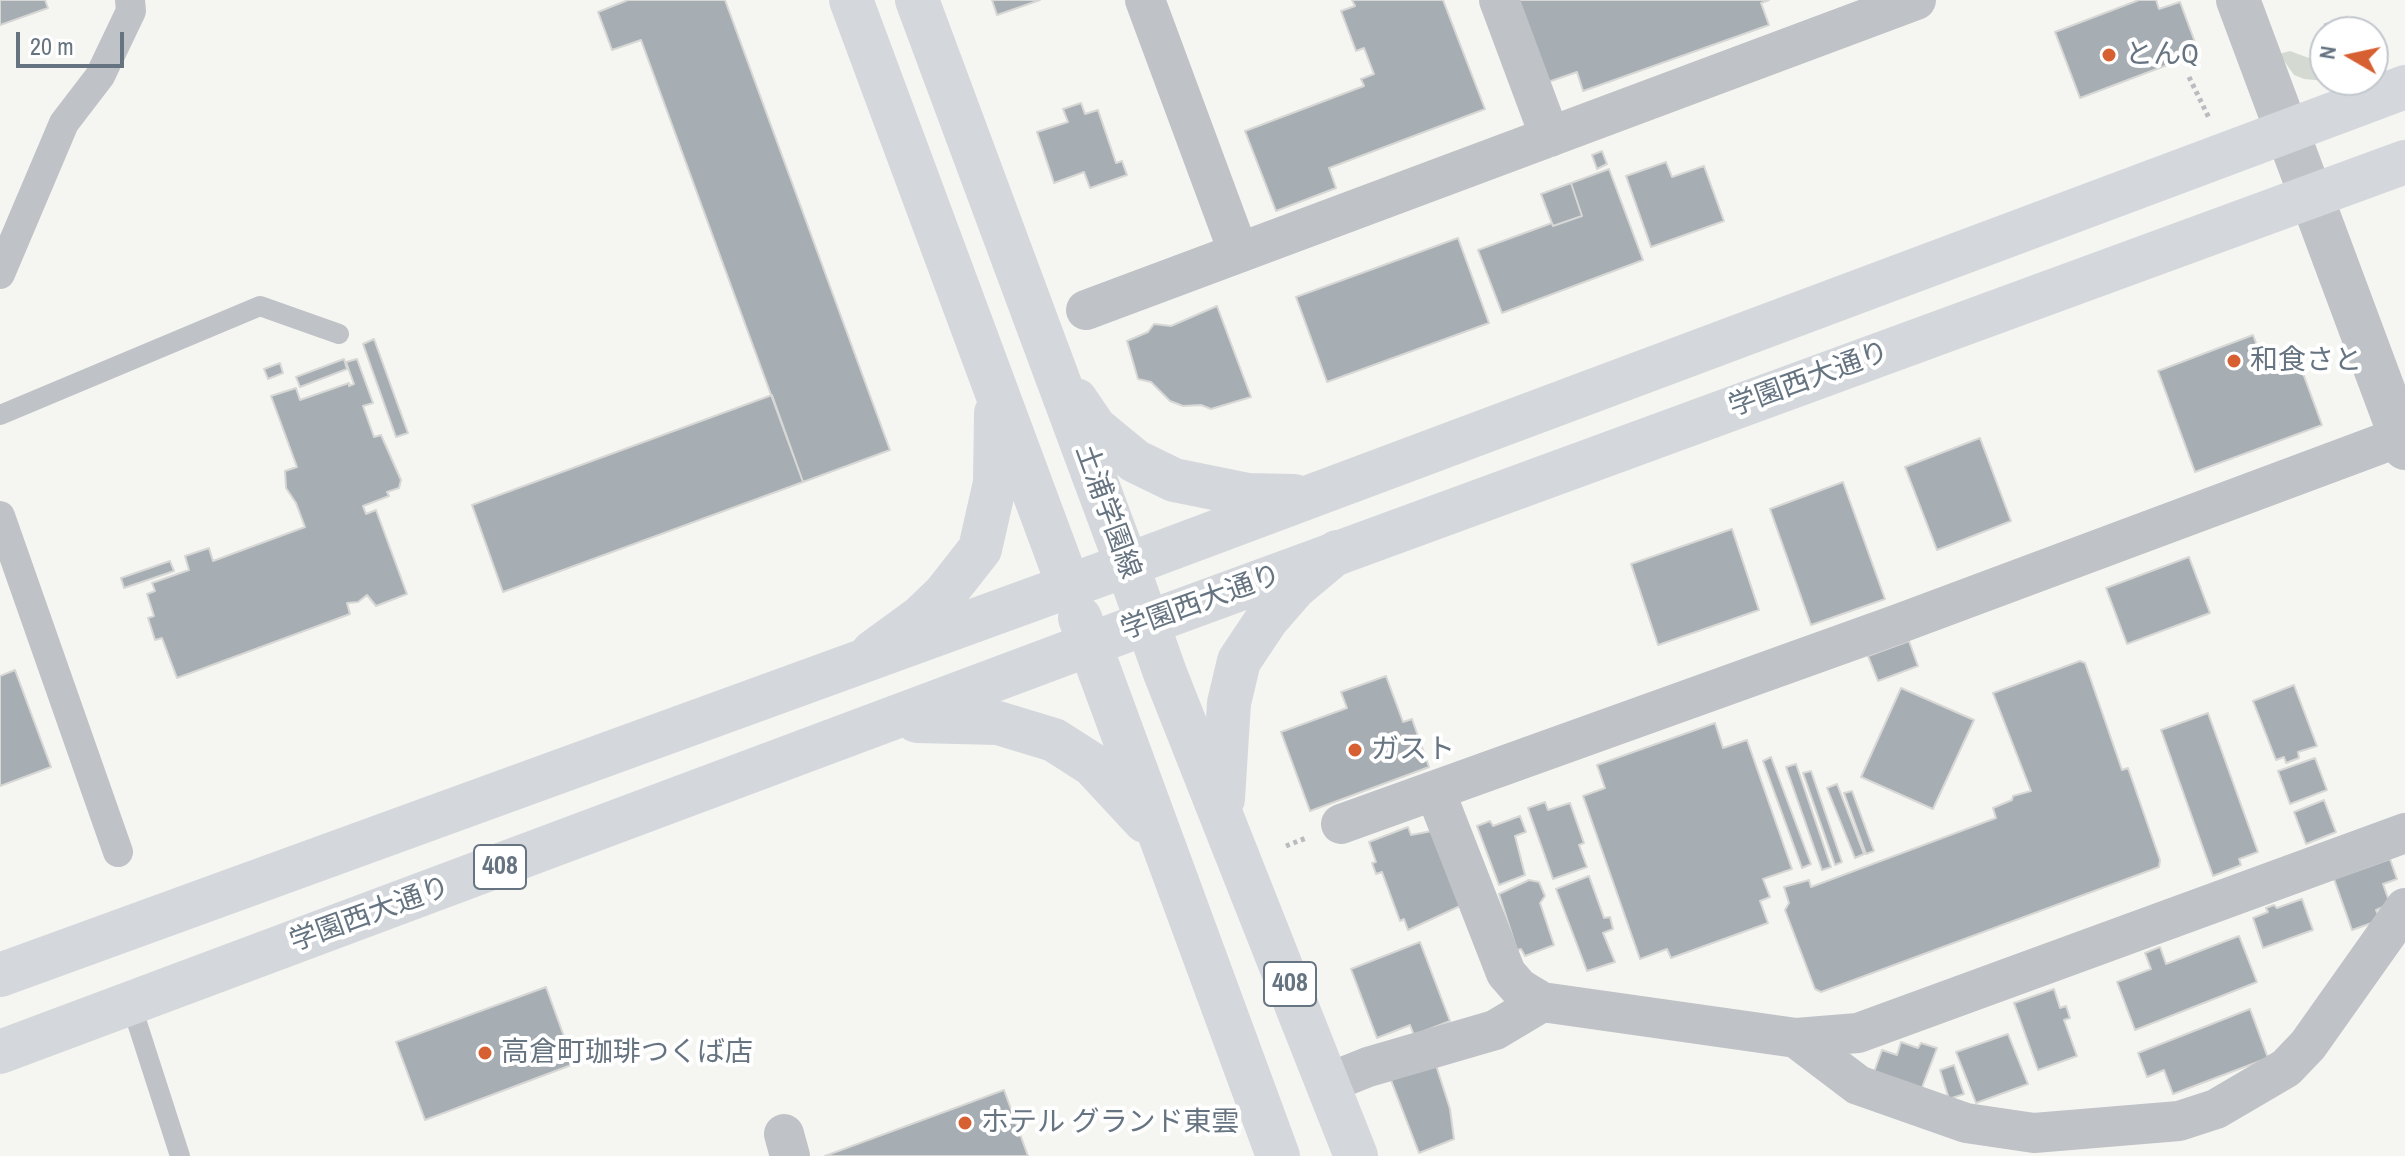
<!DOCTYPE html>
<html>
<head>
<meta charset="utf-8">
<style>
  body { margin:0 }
  #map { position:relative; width:2405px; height:1156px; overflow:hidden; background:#f5f5f2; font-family:"Archivo Narrow",sans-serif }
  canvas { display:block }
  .north { position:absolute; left:2309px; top:16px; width:80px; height:80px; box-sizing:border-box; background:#fff; border:2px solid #c2c7cd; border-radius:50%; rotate:279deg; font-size:22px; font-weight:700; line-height:32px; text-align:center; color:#667481 }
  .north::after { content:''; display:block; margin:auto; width:28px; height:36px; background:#d66031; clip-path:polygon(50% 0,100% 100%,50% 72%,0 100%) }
  .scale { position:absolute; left:16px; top:32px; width:108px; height:36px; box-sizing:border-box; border:4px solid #667481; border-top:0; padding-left:10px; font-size:24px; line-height:28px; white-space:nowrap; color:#667481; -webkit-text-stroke:6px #fff; paint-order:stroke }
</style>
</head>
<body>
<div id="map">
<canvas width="2405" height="1156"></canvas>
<div class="north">N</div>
<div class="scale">20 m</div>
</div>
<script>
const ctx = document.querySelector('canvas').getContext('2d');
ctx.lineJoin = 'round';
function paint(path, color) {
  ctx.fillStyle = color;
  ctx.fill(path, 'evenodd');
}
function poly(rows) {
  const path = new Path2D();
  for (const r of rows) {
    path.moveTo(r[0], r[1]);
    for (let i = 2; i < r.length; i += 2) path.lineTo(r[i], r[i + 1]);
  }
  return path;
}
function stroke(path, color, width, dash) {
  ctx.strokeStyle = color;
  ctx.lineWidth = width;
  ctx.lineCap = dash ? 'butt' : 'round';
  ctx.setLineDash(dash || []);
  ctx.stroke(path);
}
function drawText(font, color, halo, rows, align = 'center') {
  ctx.font = font + ' "Archivo Narrow","Noto Sans JP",sans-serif';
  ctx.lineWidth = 8;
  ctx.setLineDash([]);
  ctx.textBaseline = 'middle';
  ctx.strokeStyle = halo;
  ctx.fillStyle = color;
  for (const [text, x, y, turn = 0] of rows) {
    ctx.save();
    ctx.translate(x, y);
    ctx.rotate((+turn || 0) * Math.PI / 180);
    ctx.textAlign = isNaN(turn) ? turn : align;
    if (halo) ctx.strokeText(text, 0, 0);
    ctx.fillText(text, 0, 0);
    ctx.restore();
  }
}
paint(poly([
  [2290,51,2325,64,2325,80,2333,80,2326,81,2304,79,2294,75,2279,54]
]), '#d4dad2');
const building = poly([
  [0,0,45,0,48,8,0,25,0,0],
  [725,0,890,450,803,482,641,40,612,50,598,12,628,0,725,0],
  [992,0,1040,0,997,15,992,0],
  [1352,0,1443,0,1485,109,1329,168,1336,188,1276,211,1245,131,1364,86,1361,79,1374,74,1364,48,1356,51,1341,11,1355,6,1352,0],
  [1519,0,1769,0,1761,3,1769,25,1583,91,1577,72,1548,82,1519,0],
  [2139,0,2156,0,2159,9,2180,2,2199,53,2080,98,2055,32,2139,0],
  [1081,103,1085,114,1098,110,1116,163,1122,161,1127,175,1090,188,1084,172,1054,183,1037,132,1068,122,1063,109,1081,103],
  [1602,151,1607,164,1597,169,1592,155,1602,151],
  [1666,162,1672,177,1704,166,1724,221,1651,247,1626,176,1666,162],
  [1609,169,1643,260,1502,313,1478,250,1552,223,1553,226,1582,216,1571,183,1609,169],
  [1571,183,1582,216,1553,226,1541,194,1571,183],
  [1458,238,1489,323,1327,382,1296,297,1458,238],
  [1217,306,1251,397,1211,409,1201,405,1183,406,1170,401,1151,382,1138,379,1127,341,1148,332,1154,324,1171,326,1217,306],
  [2253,335,2266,369,2297,357,2322,425,2195,472,2158,371,2253,335],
  [374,339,408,433,396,437,363,344,374,339],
  [344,359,347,369,300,387,296,377,344,359],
  [357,359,373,403,363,406,374,437,381,435,401,480,399,488,387,492,389,496,363,506,366,514,376,510,407,594,376,606,367,595,358,602,347,603,350,614,177,678,162,638,155,640,148,618,154,616,147,594,155,591,152,583,189,570,185,556,209,548,213,561,305,527,296,503,286,488,285,471,297,467,271,396,296,388,300,400,349,383,349,386,354,384,346,362,357,359],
  [280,363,283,373,268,379,264,369,280,363],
  [772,395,803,482,503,592,472,505,772,395],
  [1980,438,2011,521,1937,550,1905,467,1980,438],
  [1843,482,1885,599,1811,625,1770,509,1843,482],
  [1732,529,1759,610,1658,645,1631,564,1732,529],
  [2189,557,2210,613,2127,644,2106,588,2189,557],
  [170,561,174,571,124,588,121,578,170,561],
  [1909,641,1918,666,1878,681,1868,656,1909,641],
  [2080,661,2085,663,2122,770,2128,768,2160,860,2159,867,1821,992,1815,989,1785,910,1789,903,1784,887,1809,880,1811,887,1996,818,1993,808,2012,800,2013,796,2031,791,1993,693,2080,661],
  [15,670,51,767,0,786,0,676,15,670],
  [1386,676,1403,722,1412,719,1429,767,1310,811,1281,732,1347,708,1341,692,1386,676],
  [2294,685,2317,746,2298,752,2299,758,2286,763,2284,757,2276,760,2253,701,2294,685],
  [1901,688,1974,720,1933,809,1861,777,1901,688],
  [2208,713,2258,852,2239,859,2241,865,2213,876,2161,730,2208,713],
  [1715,723,1723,748,1747,740,1792,869,1763,879,1770,897,1760,901,1768,923,1671,958,1667,949,1640,959,1583,796,1605,788,1597,765,1715,723],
  [1771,757,1811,864,1802,868,1763,761,1771,757],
  [2315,758,2327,790,2290,804,2278,771,2315,758],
  [1796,764,1831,867,1822,870,1786,767,1796,764],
  [1811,771,1842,862,1835,865,1803,773,1811,771],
  [1837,784,1864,854,1855,858,1827,788,1837,784],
  [1852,791,1874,851,1866,854,1844,793,1852,791],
  [2324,800,2336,832,2306,844,2294,812,2324,800],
  [1545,802,1548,810,1570,803,1584,843,1579,845,1587,867,1553,879,1528,808,1545,802],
  [1520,816,1526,832,1515,836,1525,875,1499,885,1477,826,1490,821,1493,826,1520,816],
  [1408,827,1411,835,1432,831,1460,906,1408,930,1404,919,1400,921,1382,872,1376,874,1372,863,1376,862,1369,842,1408,827],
  [2390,859,2397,879,2383,884,2390,904,2376,910,2380,920,2352,930,2334,879,2390,859],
  [1589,876,1604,918,1610,917,1613,929,1603,933,1615,962,1587,971,1556,889,1589,876],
  [1529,880,1539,882,1545,896,1540,903,1554,945,1525,956,1521,949,1517,950,1499,894,1529,880],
  [2302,899,2313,930,2263,948,2253,918,2268,912,2266,908,2274,905,2277,908,2302,899],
  [2239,936,2257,982,2135,1030,2117,982,2151,969,2145,953,2160,947,2166,964,2239,936],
  [1420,942,1450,1021,1414,1035,1410,1025,1377,1038,1351,969,1420,942],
  [546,987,574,1064,425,1120,396,1042,546,987],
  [2054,989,2060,1008,2066,1006,2070,1018,2064,1020,2077,1056,2038,1070,2014,1003,2054,989],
  [2250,1009,2268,1058,2173,1094,2164,1070,2147,1077,2138,1053,2250,1009],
  [2008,1034,2028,1084,1976,1103,1956,1052,2008,1034],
  [1901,1042,1918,1048,1921,1043,1937,1048,1921,1090,1874,1072,1882,1050,1897,1055,1901,1042],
  [1435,1062,1450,1109,1454,1139,1419,1153,1391,1080,1435,1062],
  [1954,1065,1964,1094,1949,1099,1940,1070,1954,1065],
  [1004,1090,1028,1156,825,1156,1004,1090]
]);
paint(building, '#a6adb3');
stroke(building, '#d7d7d5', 2);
stroke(poly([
  [2326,23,2329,32],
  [2189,77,2210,120],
  [1286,846,1306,838]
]), '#b9bbbe', 5, [4, 4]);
stroke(poly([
  [0,415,260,306,339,334],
  [131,1004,180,1156]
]), '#bfc2c6', 20);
stroke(poly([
  [0,274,64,123,100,76,131,11,130,0],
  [0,516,118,852]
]), '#bfc2c6', 30);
stroke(poly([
  [1145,0,1238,251],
  [1499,0,1550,137],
  [1086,310,1916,0],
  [1435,791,1506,973,1519,988,1542,1002,1796,1038,1858,1033,2405,833],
  [1341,824,1898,624,2405,435],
  [1796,1038,1858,1085,1966,1123,2034,1133,2179,1121,2216,1109,2286,1068,2308,1045,2405,908],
  [1328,1083,1368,1067,1495,1030,1542,1002],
  [784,1134,790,1156]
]), '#bfc2c6', 40);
stroke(poly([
  [2238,0,2405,448]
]), '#bfc2c6', 44);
stroke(poly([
  [851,0,1069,587],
  [917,0,1127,565,2405,87],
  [1076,400,1095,428,1135,461,1174,480,1248,495,1294,496],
  [1147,623,2405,162],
  [873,652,921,617,944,595,980,549,995,483,996,413]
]), '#d4d8dc', 44);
stroke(poly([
  [1080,618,1278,1156],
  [917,721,998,723,1054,740,1093,765,1145,821],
  [1223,799,1229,703,1239,661,1267,619,1294,588,1337,552],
  [0,975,1127,565,1165,673,1356,1156],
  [0,1052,1147,623]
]), '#d4d8dc', 44);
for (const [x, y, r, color] of [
  [2109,55,8,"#d66031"],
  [2234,361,8,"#d66031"],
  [1355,750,8,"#d66031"],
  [485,1053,8,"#d66031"],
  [965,1123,8,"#d66031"]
]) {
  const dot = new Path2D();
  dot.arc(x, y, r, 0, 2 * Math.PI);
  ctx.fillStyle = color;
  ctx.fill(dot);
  stroke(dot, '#fff', 3);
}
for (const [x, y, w] of [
  [500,867,52],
  [1290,984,52]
]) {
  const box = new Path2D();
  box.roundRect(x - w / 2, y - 22, w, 44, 6);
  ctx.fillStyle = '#fff';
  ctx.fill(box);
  stroke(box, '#667481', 2);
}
drawText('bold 26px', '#667481', null, [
  ["408",500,867],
  ["408",1290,984]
]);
drawText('28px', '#667481', '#fff', [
  ["とんQ",2125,55],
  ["和食さと",2250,361],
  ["ガスト",1371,750],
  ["高倉町珈琲つくば店",501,1053],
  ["ホテル グランド東雲",981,1123]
], 'left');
drawText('28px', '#667481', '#fff', [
  ["学園西大通り",1809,380,-20],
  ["土浦学園線",1107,512,70],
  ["学園西大通り",1201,603,-20],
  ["学園西大通り",370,915,-20]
]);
</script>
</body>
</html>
